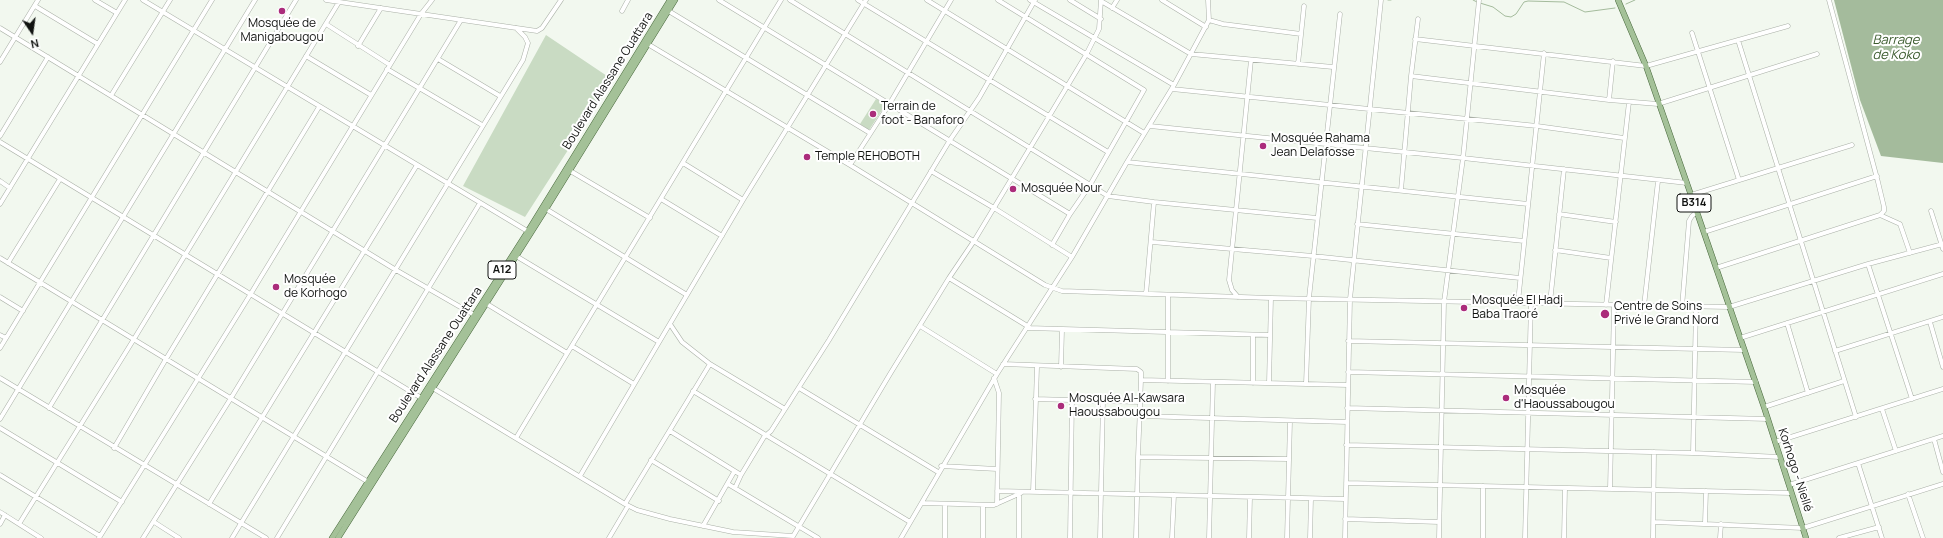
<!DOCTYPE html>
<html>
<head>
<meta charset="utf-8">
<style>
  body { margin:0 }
  #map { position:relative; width:1943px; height:538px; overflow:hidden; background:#f2f8ef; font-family:Manrope,sans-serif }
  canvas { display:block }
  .north { position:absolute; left:12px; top:12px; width:40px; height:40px; -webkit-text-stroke:3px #fff; paint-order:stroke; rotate:167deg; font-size:11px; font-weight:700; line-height:16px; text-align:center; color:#111311 }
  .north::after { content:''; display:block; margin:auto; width:14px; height:18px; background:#111311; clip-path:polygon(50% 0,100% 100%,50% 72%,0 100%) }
</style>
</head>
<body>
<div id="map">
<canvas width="1943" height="538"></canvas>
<div class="north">N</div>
</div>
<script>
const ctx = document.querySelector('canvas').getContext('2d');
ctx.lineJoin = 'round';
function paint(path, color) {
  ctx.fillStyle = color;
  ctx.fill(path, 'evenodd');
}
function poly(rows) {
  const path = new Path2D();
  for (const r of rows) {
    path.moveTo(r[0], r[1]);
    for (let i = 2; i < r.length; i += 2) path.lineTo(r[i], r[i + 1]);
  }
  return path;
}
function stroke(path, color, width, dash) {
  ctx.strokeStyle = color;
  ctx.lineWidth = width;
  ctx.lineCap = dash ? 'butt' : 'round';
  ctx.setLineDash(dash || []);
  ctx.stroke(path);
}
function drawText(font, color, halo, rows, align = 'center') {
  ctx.font = font + ' Manrope,sans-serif';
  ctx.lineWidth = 4;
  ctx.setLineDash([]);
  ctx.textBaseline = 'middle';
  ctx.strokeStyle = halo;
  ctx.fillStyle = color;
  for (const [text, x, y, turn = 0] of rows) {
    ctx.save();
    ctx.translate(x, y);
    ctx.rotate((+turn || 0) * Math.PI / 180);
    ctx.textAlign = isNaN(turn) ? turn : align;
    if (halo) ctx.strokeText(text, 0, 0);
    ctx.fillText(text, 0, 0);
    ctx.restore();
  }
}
paint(poly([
  [546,35,613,80,525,217,463,186],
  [876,99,886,104,869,130,860,124]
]), '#c9dbc3');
paint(poly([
  [1834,0,1943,0,1943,163,1881,156,1860,100]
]), '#a4bb9c');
stroke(poly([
  [1388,0,1391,0],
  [1473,0,1477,2],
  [1480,3,1493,7,1505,16,1511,17,1516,14,1524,2,1528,1,1564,2,1585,12,1615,8],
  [1626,4,1635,0]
]), '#a4bb9c', 1);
const minor = poly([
  [95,0,117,13],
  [143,0,529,232],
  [326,0,537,31,542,28,561,0],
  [719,0,1070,214],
  [790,0,1108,196,1154,202,1317,218],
  [858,0,1108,152],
  [927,0,1144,133],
  [998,0,1144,90,1090,185,1070,214,1052,245],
  [1030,0,1174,85],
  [1070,0,1101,19],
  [1162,0,1206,27],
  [1101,1,1191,54,1333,67],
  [35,6,98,44],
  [1112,8,1117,0],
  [667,10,870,133],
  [622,11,628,0],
  [1209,20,1223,24,1301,34],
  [326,24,390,65],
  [0,28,396,270,476,316],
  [1692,33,1739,180],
  [1415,39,1646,66,1788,26],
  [1738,40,1856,417],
  [646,43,850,165,1045,285,1062,291,1271,298,1729,307,1868,264,1943,244],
  [358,46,381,8],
  [306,56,371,95],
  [438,59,500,96],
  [0,62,38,0],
  [1298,64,1304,6],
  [387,69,482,125],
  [1411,76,1609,100,1658,104,1817,54],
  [1172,89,1537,126,1624,138],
  [112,94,170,0],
  [1609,100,1613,61],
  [1150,126,1463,158,1687,183],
  [0,136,48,57],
  [0,142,423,399],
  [1127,162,1528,204],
  [683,163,743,200],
  [850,165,890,103,951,0],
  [567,169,650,218],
  [931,171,994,208,1072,257],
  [0,181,10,188],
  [1401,190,1411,76,1418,19],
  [1691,195,1852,145],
  [661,199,722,236],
  [0,204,125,0],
  [546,209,687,295],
  [1931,211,1943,249],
  [1559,214,1616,222],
  [1880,215,1900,224,1910,253],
  [1357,224,1524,241],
  [1704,232,1877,176],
  [1152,242,1313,256,1520,278],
  [1555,250,1611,258],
  [516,256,659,342],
  [0,258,370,483],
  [8,263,60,179],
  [1868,264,1912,399],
  [1716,268,1880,215,1884,211,1884,207,1878,182,1829,0],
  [949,278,1029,327],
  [1146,294,1154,202],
  [0,297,23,311],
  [1238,297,1232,290,1229,280,1251,60],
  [1518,302,1544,53],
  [1550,303,1564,169],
  [487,304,567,353],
  [1606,305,1629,102],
  [1644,306,1658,181],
  [1682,307,1689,221,1692,216,1697,212],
  [1930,322,1943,367],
  [1787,323,1808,393],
  [670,324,682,342,710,364,785,409],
  [920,326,997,374],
  [1028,328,1270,335],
  [0,335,6,338],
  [1740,338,1943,274],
  [1348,341,1744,350],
  [572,346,634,384],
  [0,348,212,0],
  [1835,351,1943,317],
  [1003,364,1137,369,1141,372,1141,380,1348,385],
  [1061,367,1062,330],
  [1348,372,1756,382],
  [0,378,266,538],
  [994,378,999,393,997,504],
  [1168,381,1168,295],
  [1253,383,1253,335],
  [1269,383,1271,298],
  [1306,384,1309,298,1340,14],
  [431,387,625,504,637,510,670,519,733,532,793,536],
  [799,388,938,472],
  [693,391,910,522],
  [1035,399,1140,402],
  [1764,407,1844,381],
  [49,408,296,0],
  [1347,408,1768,419],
  [1882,409,1896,451],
  [1140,416,1347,422],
  [0,419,255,0],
  [0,428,122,502],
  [670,431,741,475],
  [516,438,781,0],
  [1934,439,1943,472],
  [1775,442,1943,389],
  [1346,445,1693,453,1780,457],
  [114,448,166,359,319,107],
  [1693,453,1696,307],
  [1138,457,1141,380],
  [651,460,719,501],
  [1858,463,1882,538],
  [941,466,997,469],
  [0,475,100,536],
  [580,476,743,200,866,0],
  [1346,483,1791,493],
  [728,484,818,538],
  [1789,485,1943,436],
  [735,488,741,475,764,437,771,431,829,340,950,140,979,98,1035,0],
  [1610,489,1614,306],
  [997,491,1345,499],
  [1033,492,1037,367],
  [1019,494,1019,538],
  [1908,494,1923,538],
  [922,503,994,505,1021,493],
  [209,504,417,165],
  [625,504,710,364],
  [945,504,945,538],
  [0,512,41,538],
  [1345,519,1439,522],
  [154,522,179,538],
  [1654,522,1803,528,1943,484],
  [1705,523,1706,491],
  [0,524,5,515],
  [19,524,134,339,339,2],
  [703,526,734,472],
  [99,538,250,295,421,14,432,0],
  [143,538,231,398,461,20],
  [232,538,523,60,528,43,525,37,516,28],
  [277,538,480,203],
  [609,538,628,506],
  [792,538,890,374,949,278,974,241,1086,55,1099,29,1101,0],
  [901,538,997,374,1072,257,1127,162,1174,85,1209,20,1208,0],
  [983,538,983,505],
  [1070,538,1072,400],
  [1100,538,1103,401],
  [1136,538,1138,457,1288,459],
  [1172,538,1174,495],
  [1209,538,1213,382],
  [1249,538,1250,497],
  [1287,538,1290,421],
  [1310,538,1311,499],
  [1345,538,1350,299,1381,0],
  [1439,538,1444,302,1463,158,1479,0],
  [1483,538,1483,486],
  [1525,538,1531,303],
  [1564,538,1565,488],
  [1653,538,1654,452],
  [1720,538,1721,524],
  [1839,538,1879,527]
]);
const major = poly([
  [1618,0,1646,66,1691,195,1764,407,1806,538],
  [332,538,528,231,670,0],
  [338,538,546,209,675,0]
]);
stroke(minor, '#aab0a7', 5);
stroke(major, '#49693d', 6);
stroke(minor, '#fff', 4);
stroke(major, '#a4c198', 5);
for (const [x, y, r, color] of [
  [282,11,4,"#ab2c7b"],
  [873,114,4,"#ab2c7b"],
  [1263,146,4,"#ab2c7b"],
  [807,157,4,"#ab2c7b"],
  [1013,189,4,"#ab2c7b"],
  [276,287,4,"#ab2c7b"],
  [1464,308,4,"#ab2c7b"],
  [1605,314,5,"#ab2c7b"],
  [1506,398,4,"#ab2c7b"],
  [1061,406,4,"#ab2c7b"]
]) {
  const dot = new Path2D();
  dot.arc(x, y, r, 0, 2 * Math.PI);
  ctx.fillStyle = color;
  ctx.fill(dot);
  stroke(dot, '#fff', 1.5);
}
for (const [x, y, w] of [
  [1694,203,34],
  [502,270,28]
]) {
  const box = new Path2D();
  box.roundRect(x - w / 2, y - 9, w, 18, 3);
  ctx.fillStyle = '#fff';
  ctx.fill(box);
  stroke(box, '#111311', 1);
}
drawText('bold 11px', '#111311', null, [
  ["B314",1694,203],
  ["A12",502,270]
]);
drawText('12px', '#111311', '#fff', [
  ["Mosquée de",282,24,"center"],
  ["Manigabougou",282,38,"center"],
  ["Terrain de",881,107],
  ["foot - Banaforo",881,121],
  ["Mosquée Rahama",1271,139],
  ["Jean Delafosse",1271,153],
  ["Temple REHOBOTH",815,157],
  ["Mosquée Nour",1021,189],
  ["Mosquée",284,280],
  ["de Korhogo",284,294],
  ["Mosquée El Hadj",1472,301],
  ["Baba Traoré",1472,315],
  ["Centre de Soins",1614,307],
  ["Privé le Grand Nord",1614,321],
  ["Mosquée",1514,391],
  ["d'Haoussabougou",1514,405],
  ["Mosquée Al-Kawsara",1069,399],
  ["Haoussabougou",1069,413]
], 'left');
drawText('12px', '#111311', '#fff', [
  ["Boulevard Alassane Ouattara",608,81,-58],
  ["Boulevard Alassane Ouattara",436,355,-57],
  ["Korhogo - Niellé",1795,470,72]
]);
drawText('italic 13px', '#3c5c2f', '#fff', [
  ["Barrage",1896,40],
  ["de Koko",1896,55]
]);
</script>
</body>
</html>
